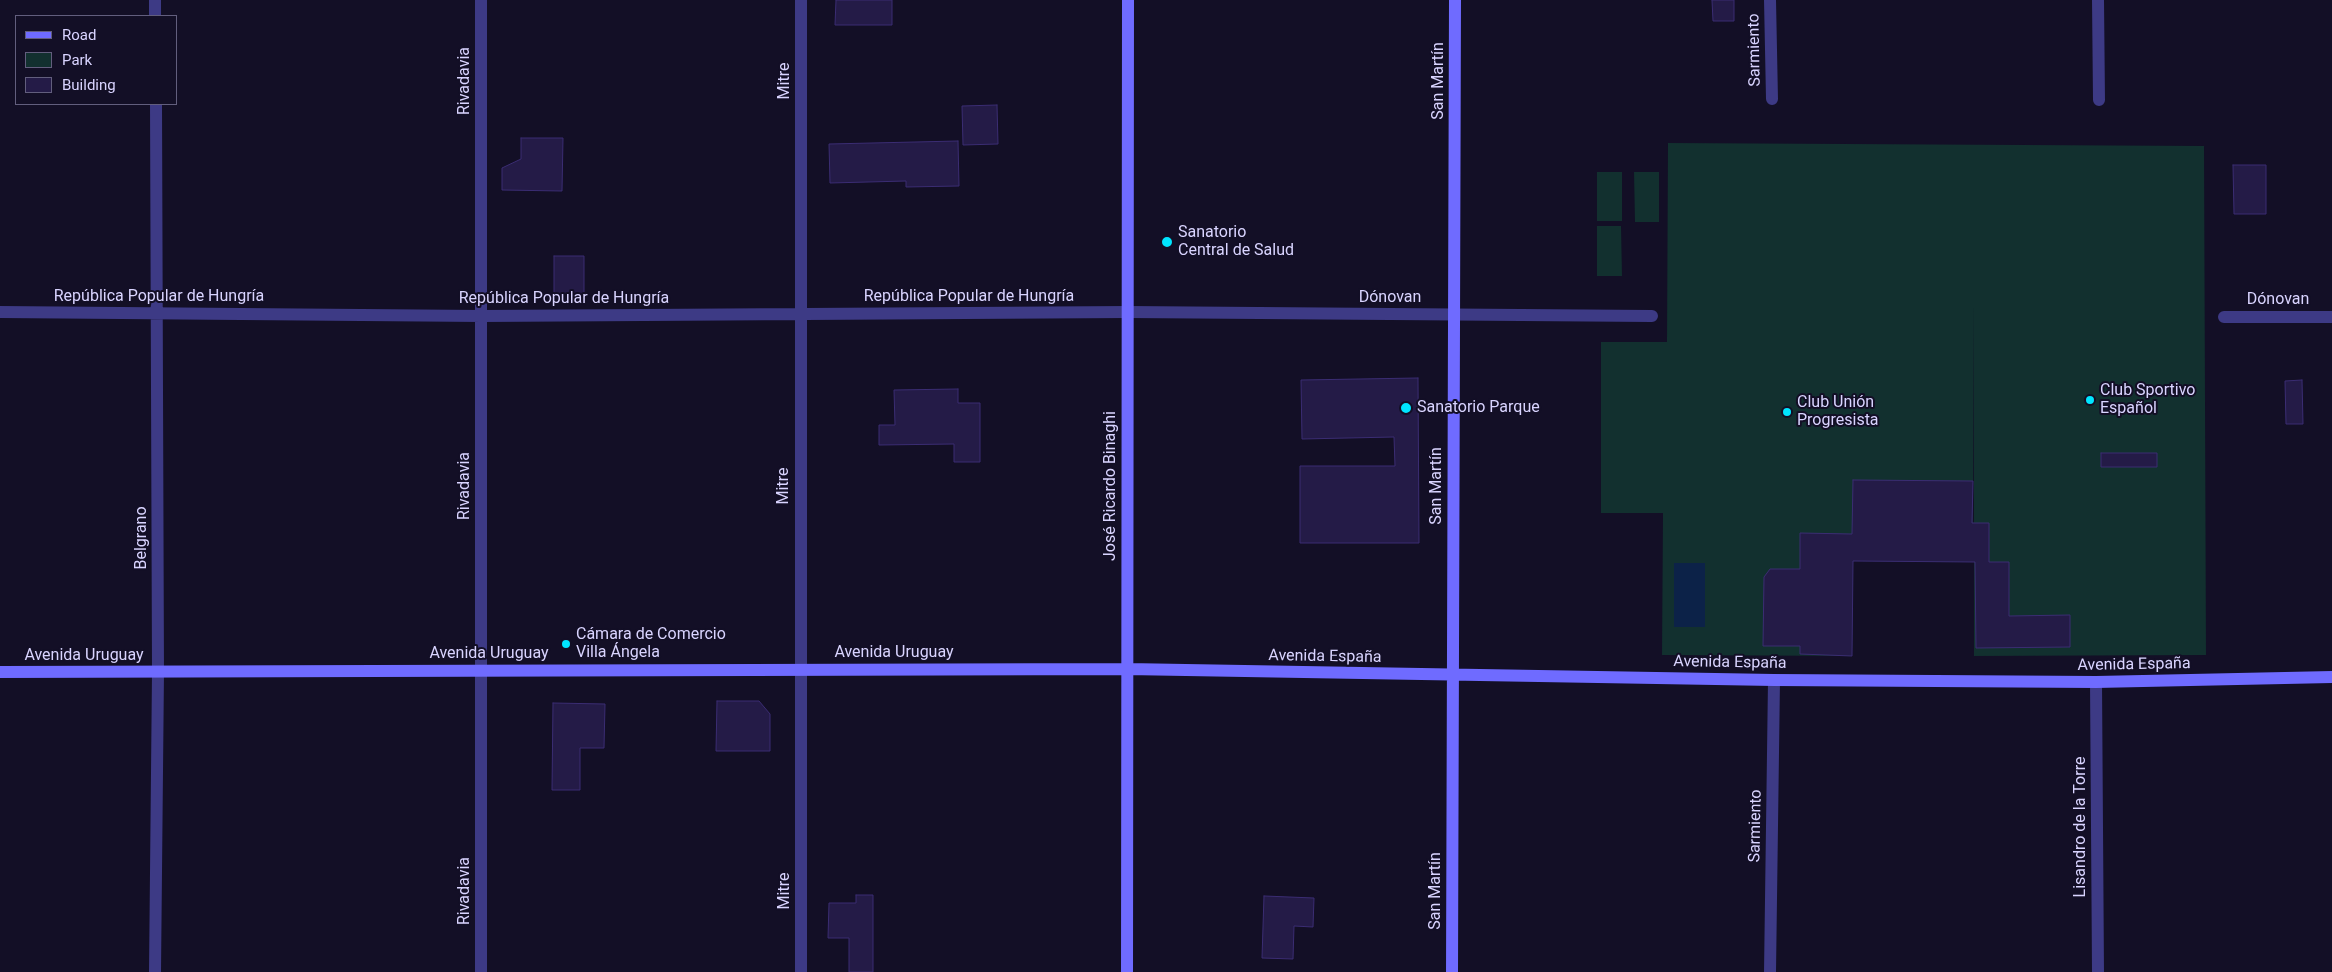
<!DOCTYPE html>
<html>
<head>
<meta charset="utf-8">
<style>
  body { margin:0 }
  #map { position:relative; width:2332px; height:972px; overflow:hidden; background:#130f26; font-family:Roboto,sans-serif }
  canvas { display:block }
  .legend { position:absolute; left:15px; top:15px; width:162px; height:90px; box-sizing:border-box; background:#130f26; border:1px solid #625e7d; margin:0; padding:6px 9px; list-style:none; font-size:15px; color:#d9d4ff }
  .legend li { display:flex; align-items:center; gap:10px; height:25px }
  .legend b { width:25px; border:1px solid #625e7d }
</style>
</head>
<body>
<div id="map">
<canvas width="2332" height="972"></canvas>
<ul class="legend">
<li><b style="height:6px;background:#6f6bff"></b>Road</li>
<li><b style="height:14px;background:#12302f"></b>Park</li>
<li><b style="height:14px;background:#241b47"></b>Building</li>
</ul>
</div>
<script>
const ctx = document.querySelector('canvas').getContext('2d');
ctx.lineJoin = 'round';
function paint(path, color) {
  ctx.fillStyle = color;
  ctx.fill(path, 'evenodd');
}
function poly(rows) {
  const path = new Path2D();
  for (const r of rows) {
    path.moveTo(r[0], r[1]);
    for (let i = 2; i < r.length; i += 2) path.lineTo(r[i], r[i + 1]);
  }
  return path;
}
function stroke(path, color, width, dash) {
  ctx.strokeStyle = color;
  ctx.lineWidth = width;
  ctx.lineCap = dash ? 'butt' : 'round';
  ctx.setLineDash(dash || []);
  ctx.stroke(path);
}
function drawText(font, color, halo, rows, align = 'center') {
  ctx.font = font + ' Roboto,sans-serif';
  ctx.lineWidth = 4;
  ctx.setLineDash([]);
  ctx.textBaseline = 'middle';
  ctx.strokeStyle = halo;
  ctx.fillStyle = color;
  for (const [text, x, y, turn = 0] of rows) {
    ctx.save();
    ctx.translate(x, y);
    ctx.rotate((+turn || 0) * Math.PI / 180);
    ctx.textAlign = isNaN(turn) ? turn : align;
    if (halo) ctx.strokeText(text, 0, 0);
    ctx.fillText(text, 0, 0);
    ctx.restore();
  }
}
paint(poly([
  [1668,143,2204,146,2206,655,1974,656,1974,562,1853,561,1852,656,1662,655,1663,513,1601,513,1601,342,1667,342],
  [1974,302,1974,523,1973,522],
  [1597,172,1622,172,1622,221,1597,221],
  [1634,172,1659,172,1659,222,1635,222],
  [1597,226,1621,226,1622,276,1597,276]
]), '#12302f');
paint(poly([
  [1674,563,1705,563,1705,627,1674,627]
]), '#0c2248');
const building = poly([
  [836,0,892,0,892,25,835,25,836,0],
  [1712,0,1734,0,1734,21,1713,21,1712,0],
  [997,105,998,144,963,145,962,106,997,105],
  [521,138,563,138,562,191,502,190,502,168,521,159,521,138],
  [958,141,959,186,906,187,906,181,830,183,829,144,958,141],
  [2233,165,2266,165,2266,214,2234,214,2233,165],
  [554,256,584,256,584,299,554,298,554,256],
  [1418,378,1419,543,1300,543,1300,466,1395,466,1394,437,1302,439,1301,380,1418,378],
  [2302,380,2303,424,2286,424,2285,381,2302,380],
  [958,389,958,403,980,403,980,462,954,462,954,444,879,445,879,425,895,425,894,390,958,389],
  [2101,453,2157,453,2157,467,2101,467,2101,453],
  [1853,480,1973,481,1972,523,1989,523,1989,562,2009,562,2009,616,2070,615,2070,647,1976,648,1975,562,1853,561,1852,656,1800,654,1800,646,1763,646,1764,577,1770,569,1800,569,1800,533,1852,534,1853,480],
  [717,701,759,701,770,714,770,751,716,751,717,701],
  [553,703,605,704,604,748,580,748,580,790,552,790,553,703],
  [856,895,873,895,873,972,849,972,849,938,828,938,829,903,856,903,856,895],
  [1264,896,1314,898,1313,927,1294,926,1293,959,1262,958,1264,896]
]);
paint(building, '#241b47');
stroke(building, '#3b2d73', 1);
stroke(poly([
  [155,0,155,16],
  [801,0,801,972],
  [1770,0,1772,99],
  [2098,0,2099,100],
  [0,312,482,316,1128,312,1652,316],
  [2224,317,2332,317],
  [2096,682,2098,972],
  [155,972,158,672,156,104],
  [481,972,481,0],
  [1770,972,1774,680]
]), '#3d3a85', 12);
stroke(poly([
  [0,672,1127,669,1774,680,2096,682,2332,677],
  [1127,972,1128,0],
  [1452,972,1455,0]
]), '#6f6bff', 12);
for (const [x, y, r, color] of [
  [1167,242,6,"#00e5ff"],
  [2090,400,5,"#00e5ff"],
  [1406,408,6,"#00e5ff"],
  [1787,412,5,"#00e5ff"],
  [566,644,5,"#00e5ff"]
]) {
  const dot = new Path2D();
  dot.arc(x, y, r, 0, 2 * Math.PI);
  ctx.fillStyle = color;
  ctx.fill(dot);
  stroke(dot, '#130f26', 2);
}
drawText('16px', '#d9d4ff', '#130f26', [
  ["Sarmiento",1755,50,-91],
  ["Rivadavia",465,81,-90],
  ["Mitre",785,81,-90],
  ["San Martín",1439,81,-90],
  ["República Popular de Hungría",159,297],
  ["República Popular de Hungría",969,297],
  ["Dónovan",1390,298],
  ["República Popular de Hungría",564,299],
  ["Dónovan",2278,300],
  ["Rivadavia",465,486,-90],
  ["Mitre",784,486,-90],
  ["José Ricardo Binaghi",1111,486,-90],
  ["San Martín",1437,486,-90],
  ["Belgrano",142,538,-90],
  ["Avenida Uruguay",894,653],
  ["Avenida Uruguay",489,654],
  ["Avenida Uruguay",84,656],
  ["Avenida España",1325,657,1],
  ["Avenida España",1730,663,1],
  ["Avenida España",2134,665,-1],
  ["Sarmiento",1756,826,-89],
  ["Lisandro de la Torre",2081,827,-90],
  ["Rivadavia",465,891,-90],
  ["Mitre",785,891,-90],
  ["San Martín",1436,891,-90]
]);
drawText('16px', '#d9d4ff', '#130f26', [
  ["Sanatorio",1178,233],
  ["Central de Salud",1178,251],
  ["Club Sportivo",2100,391],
  ["Español",2100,409],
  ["Club Unión",1797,403],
  ["Progresista",1797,421],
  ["Sanatorio Parque",1417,408],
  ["Cámara de Comercio",576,635],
  ["Villa Ángela",576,653]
], 'left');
</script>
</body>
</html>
